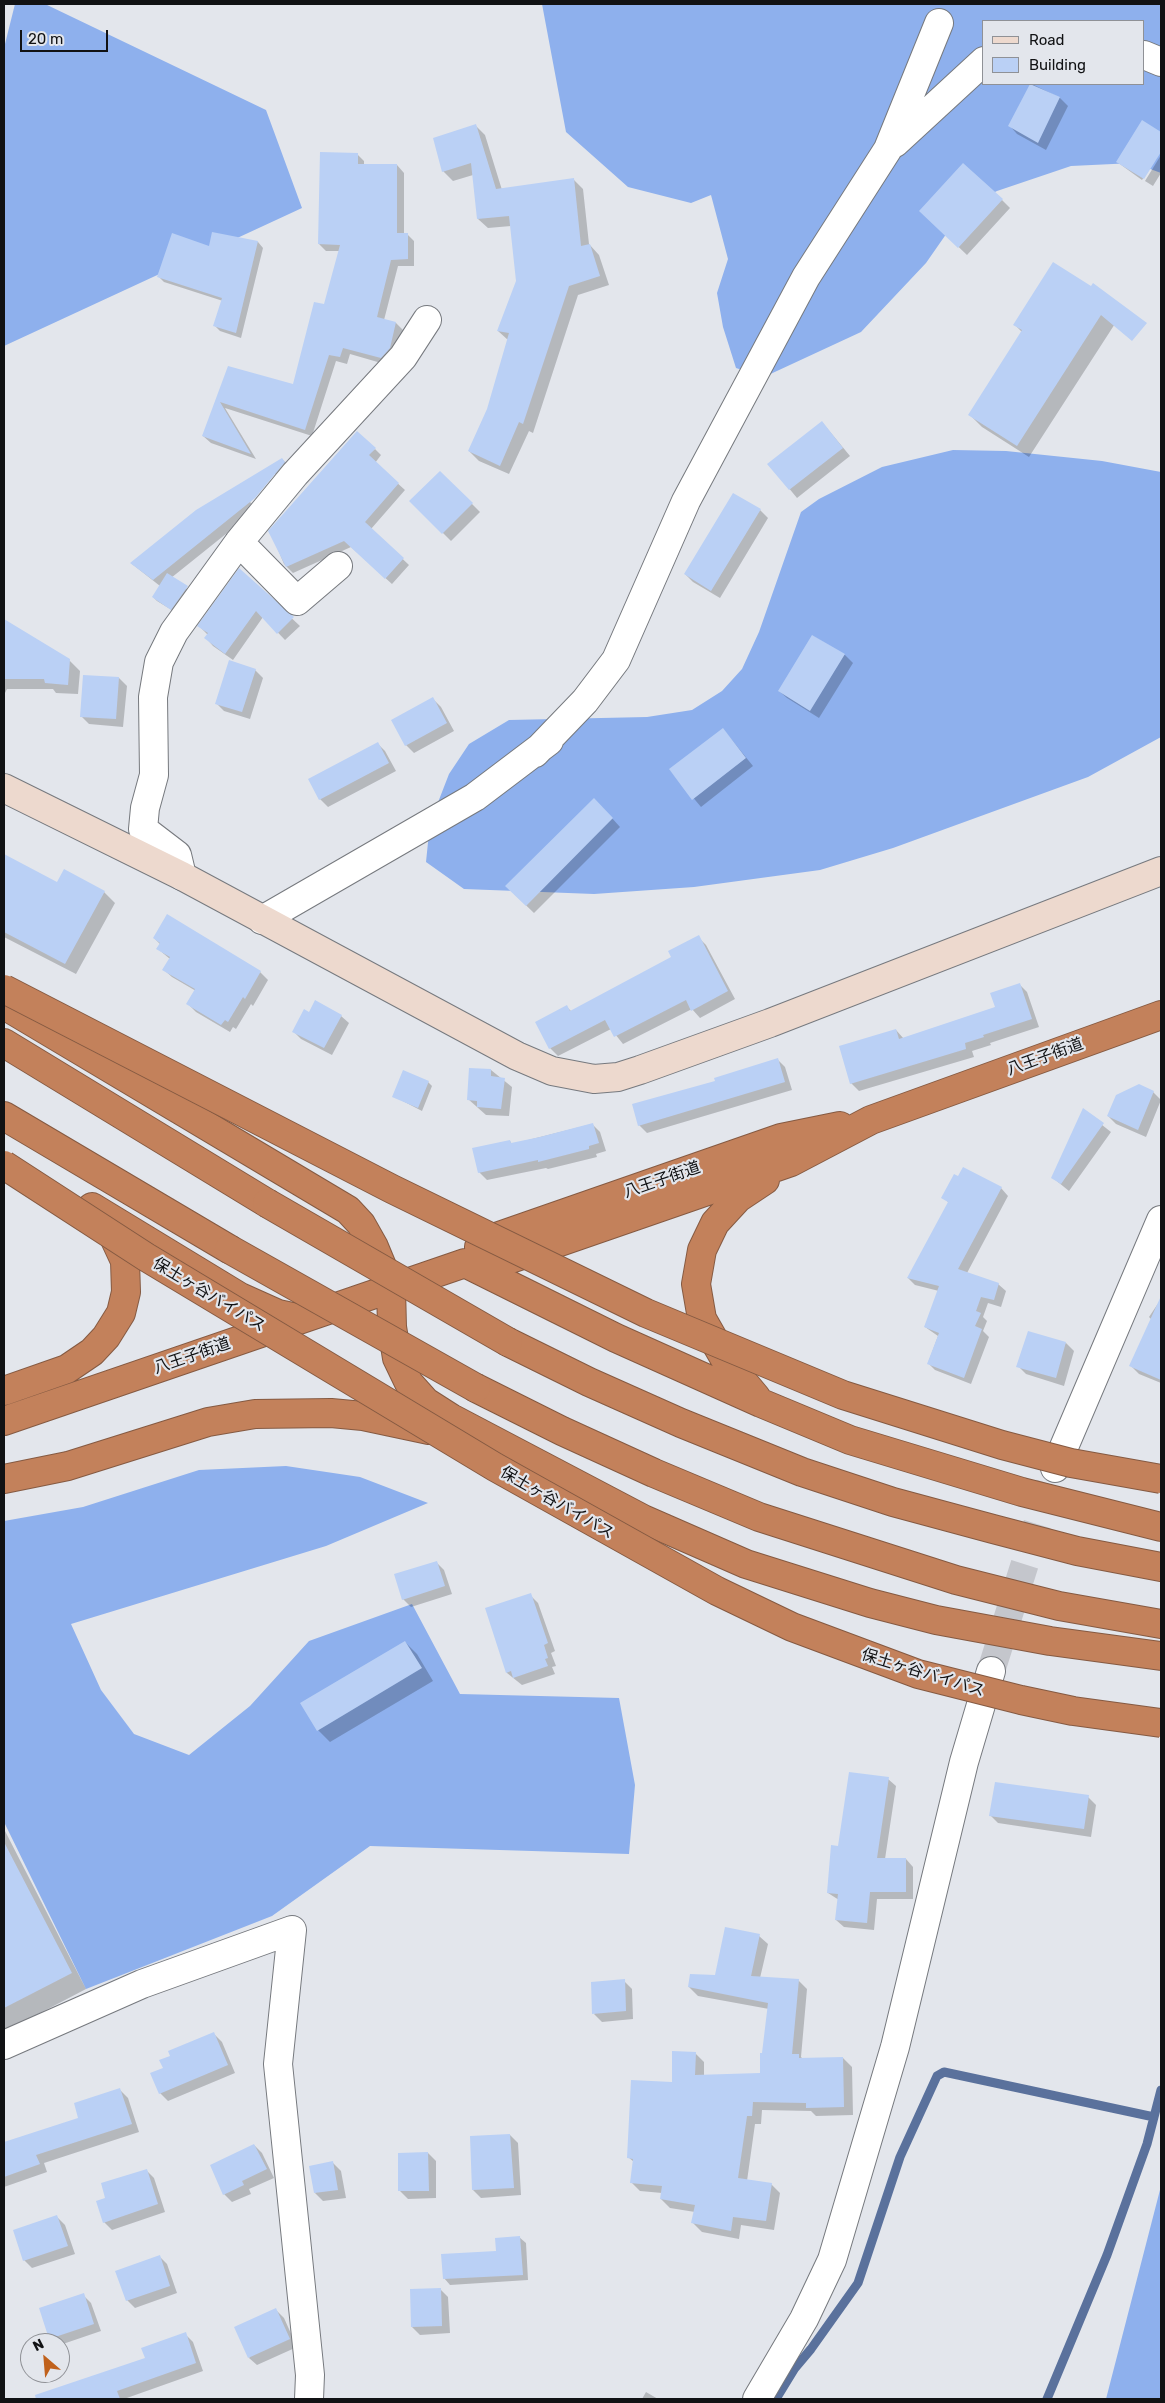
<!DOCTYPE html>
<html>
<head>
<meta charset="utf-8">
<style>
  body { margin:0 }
  #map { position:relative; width:1165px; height:2403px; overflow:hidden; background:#e3e6ec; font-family:Rubik,sans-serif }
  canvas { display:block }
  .frame { position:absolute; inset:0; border:5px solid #111214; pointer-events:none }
  .legend { position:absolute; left:982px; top:20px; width:162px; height:65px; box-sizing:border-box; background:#e3e6ec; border:1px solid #8f9196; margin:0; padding:6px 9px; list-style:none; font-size:15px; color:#111214 }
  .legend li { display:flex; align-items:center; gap:10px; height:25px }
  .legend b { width:25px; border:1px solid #8f9196 }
  .north { position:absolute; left:20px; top:2333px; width:50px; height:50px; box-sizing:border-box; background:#e3e6ec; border:1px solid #8f9196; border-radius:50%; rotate:333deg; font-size:14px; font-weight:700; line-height:20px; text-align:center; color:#111214 }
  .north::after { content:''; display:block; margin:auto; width:18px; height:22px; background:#c0611c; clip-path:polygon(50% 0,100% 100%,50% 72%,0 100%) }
  .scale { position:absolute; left:20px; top:30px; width:88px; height:22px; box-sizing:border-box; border:2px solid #111214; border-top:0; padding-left:6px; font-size:15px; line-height:18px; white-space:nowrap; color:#111214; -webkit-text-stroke:4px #e3e6ec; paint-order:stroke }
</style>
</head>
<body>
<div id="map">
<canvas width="1165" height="2403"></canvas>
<div class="frame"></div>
<ul class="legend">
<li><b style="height:6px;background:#edd9ce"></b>Road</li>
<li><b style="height:14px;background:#bad0f5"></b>Building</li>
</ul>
<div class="north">N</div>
<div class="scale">20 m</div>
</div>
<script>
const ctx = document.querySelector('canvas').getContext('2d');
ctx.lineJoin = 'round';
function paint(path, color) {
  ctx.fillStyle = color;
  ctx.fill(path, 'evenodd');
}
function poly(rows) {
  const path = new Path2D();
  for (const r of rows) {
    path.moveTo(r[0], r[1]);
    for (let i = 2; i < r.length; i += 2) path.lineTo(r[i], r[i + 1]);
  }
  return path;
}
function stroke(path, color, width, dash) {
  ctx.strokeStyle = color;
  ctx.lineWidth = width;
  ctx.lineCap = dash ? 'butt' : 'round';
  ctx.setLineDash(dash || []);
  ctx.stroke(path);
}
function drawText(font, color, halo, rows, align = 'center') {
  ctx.font = font + ' Rubik,"Noto Sans JP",sans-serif';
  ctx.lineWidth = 4.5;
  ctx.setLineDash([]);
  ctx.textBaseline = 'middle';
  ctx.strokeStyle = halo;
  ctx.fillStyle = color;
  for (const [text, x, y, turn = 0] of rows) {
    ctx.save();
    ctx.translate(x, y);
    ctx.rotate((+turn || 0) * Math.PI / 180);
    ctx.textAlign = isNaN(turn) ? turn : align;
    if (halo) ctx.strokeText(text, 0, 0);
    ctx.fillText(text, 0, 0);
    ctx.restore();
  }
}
paint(poly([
  [15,4,45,4,266,110,302,208,4,346,4,48],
  [542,4,1161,4,1161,173,1134,163,1071,166,997,191,965,207,926,263,861,332,764,377,736,368,723,327,717,293,728,259,711,195,691,203,628,187,566,132],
  [984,21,1144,21,1144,84,984,84],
  [953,450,1006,451,1102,461,1161,472,1161,737,1088,777,893,848,820,870,694,887,594,894,464,889,426,862,430,823,449,774,469,744,509,720,647,717,692,710,722,691,742,669,759,632,801,512,819,499,882,467],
  [286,1466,360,1477,428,1503,326,1546,71,1624,101,1690,134,1734,189,1755,250,1706,309,1641,412,1604,460,1694,619,1698,635,1785,629,1854,370,1846,272,1916,86,1989,4,1822,4,1521,83,1507,199,1470],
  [1161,2186,1161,2399,1106,2399]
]), '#8eb0ed');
paint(poly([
  [1032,84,1060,98,1068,106,1046,150,1017,134,1010,126],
  [1142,122,1161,134,1161,150,1142,180,1117,162],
  [476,126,485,135,502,190,574,180,583,189,589,244,599,255,609,285,578,295,533,433,529,431,509,474,479,461,469,451,488,410,508,340,498,331,517,281,511,226,488,228,478,219,473,175,453,181,443,171],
  [357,154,364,161,364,165,397,165,404,173,404,234,407,234,414,241,414,266,398,266,384,320,396,323,403,330,397,355,388,365,350,354,347,364,336,361,312,436,225,408,256,459,211,443,203,436,229,367,294,385,325,306,340,251,326,251,319,244],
  [1161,155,1161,173,1153,186,1145,181],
  [1002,200,1010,208,967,255,921,211],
  [258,242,263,248,241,338,220,331,215,326,223,301,164,282,159,277,210,247],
  [1114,310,1120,316,1029,457,982,427,970,415,1022,332,1015,325],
  [822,422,850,456,797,498,769,464],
  [375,449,381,455,375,463,405,490,371,529,409,565,392,584,351,547,293,573,284,564,270,531],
  [282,459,289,466,262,505,171,578,190,591,175,612,157,601,153,597,160,586,132,564],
  [273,474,276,474,252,504,250,502],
  [440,472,480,512,451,541,411,501],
  [760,510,768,518,720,598,693,582,685,574],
  [240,570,300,626,285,640,263,617,233,660,213,646,206,638,208,635,199,626],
  [4,620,69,660,80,671,78,694,56,693,53,689,7,689,4,695],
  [813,636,845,655,853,663,819,718,787,698,779,691],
  [255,670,263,678,250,719,224,711,216,703],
  [84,676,119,678,127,686,123,727,89,724,81,716],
  [433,699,441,707,454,731,414,753,406,745],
  [723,729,753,766,701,807,670,770],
  [377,743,385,751,396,771,328,807,320,799],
  [602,807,620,827,534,913,506,886],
  [4,856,58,884,104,892,115,903,76,974,4,937],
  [168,916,260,972,268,980,253,1006,251,1004,236,1029,233,1027,230,1032,196,1012,188,1004,196,991,172,977,164,970,170,959,158,949,161,945,154,938],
  [698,937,706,945,735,999,700,1018,692,1009,623,1044,611,1029,558,1056,550,1048,567,1007,572,1012,673,957],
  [1019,984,1027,992,1039,1027,990,1043,991,1045,972,1051,974,1057,859,1091,851,1083,896,1030,904,1039,997,1007],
  [310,1013,341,1016,349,1023,332,1055,301,1039,293,1031],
  [777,1059,785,1067,792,1090,647,1133,639,1125,716,1082],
  [491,1070,512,1087,509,1116,486,1115,468,1099],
  [428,1082,432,1086,422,1111,393,1096],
  [1153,1092,1161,1100,1146,1137,1116,1124,1108,1116],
  [1083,1110,1111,1132,1069,1191,1053,1178],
  [592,1124,600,1132,606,1151,596,1154,597,1157,548,1169,546,1168,487,1180,479,1172,510,1141,512,1144],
  [1001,1188,1008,1196,967,1273,998,1284,1006,1291,1001,1307,988,1303,983,1317,987,1321,983,1331,989,1337,971,1384,935,1370,928,1363,938,1336,925,1327,939,1291,915,1285,908,1278,949,1203,943,1197],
  [1161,1299,1161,1383,1139,1374,1131,1366,1152,1320,1149,1317],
  [1066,1343,1074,1351,1064,1386,1026,1374,1018,1366],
  [436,1562,444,1570,452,1594,411,1607,403,1599],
  [530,1595,538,1603,555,1651,551,1653,556,1666,552,1667,555,1674,522,1685,507,1673,487,1609],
  [405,1642,417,1654,433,1681,330,1742,318,1730],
  [888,1779,896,1786,885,1859,906,1859,913,1867,913,1899,877,1899,874,1930,844,1927,836,1920,839,1900,828,1893,839,1848],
  [1088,1797,1096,1805,1091,1837,998,1823,990,1815],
  [4,1829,86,1989,4,2032],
  [759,1936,768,1944,760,1978,798,1980,807,1989,801,2057,803,2059,843,2058,852,2067,853,2115,816,2116,811,2111,762,2110,761,2124,755,2124,747,2181,771,2184,780,2193,774,2230,741,2225,739,2239,702,2232,693,2223,695,2212,670,2208,661,2199,662,2193,640,2191,631,2182,634,2162,628,2157,673,2083,695,2053,704,2062,704,2076,761,2074,769,2009,698,1996,689,1987,716,1976],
  [624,1981,632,1989,633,2019,602,2022,594,2014],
  [214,2034,222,2042,235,2073,168,2101,160,2093,164,2069],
  [120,2090,128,2098,139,2132,44,2163,47,2172,4,2187,4,2144,80,2118],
  [510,2135,518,2143,521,2195,481,2198,473,2190],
  [254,2145,262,2153,274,2178,249,2189,251,2194,232,2202,224,2194],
  [428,2153,436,2161,436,2198,408,2199,400,2191],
  [333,2163,341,2171,346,2198,323,2201,315,2193],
  [146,2170,154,2178,165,2212,112,2230,104,2222,107,2199],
  [57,2217,65,2225,75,2254,32,2268,24,2260],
  [519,2237,526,2243,528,2280,450,2285,444,2278,497,2252],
  [159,2256,167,2264,177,2293,135,2308,127,2300],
  [440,2289,448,2297,450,2333,420,2335,412,2327],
  [83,2295,91,2303,101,2331,60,2345,60,2343,56,2343,51,2338],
  [276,2310,284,2318,297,2347,257,2365,249,2358],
  [185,2334,193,2342,203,2371,124,2399,71,2399,66,2386,146,2359],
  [646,2392,658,2399,642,2399]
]), '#0003');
stroke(poly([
  [776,2399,795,2368,811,2349,858,2283,900,2157,937,2076,944,2072,1154,2117],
  [1047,2399,1107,2255,1147,2144,1161,2090]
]), '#5a719c', 9);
paint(poly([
  [1030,84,1060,97,1038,143,1008,126],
  [1142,120,1161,132,1161,152,1144,179,1116,162],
  [476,124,496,189,574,178,581,246,590,244,600,276,569,286,523,424,519,422,500,466,468,451,487,409,509,333,497,331,516,281,509,216,477,219,471,163,442,172,433,138],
  [320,152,358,153,358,164,397,164,397,233,408,233,408,259,391,260,377,317,396,322,390,348,381,358,343,348,340,357,329,355,305,430,220,402,251,454,202,436,228,366,293,384,314,302,324,304,340,245,318,244],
  [963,163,1003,199,958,248,919,211],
  [212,232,258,241,236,333,213,326,222,298,157,277,172,233,209,246],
  [1053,262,1091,286,1093,283,1147,323,1132,341,1101,315,1017,446,968,415,1022,330,1013,325],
  [822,421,843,448,789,490,767,464],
  [357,431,376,448,369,455,399,483,365,522,404,558,385,579,344,541,286,567,268,531],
  [282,458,285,462,255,498,153,580,130,563,196,510],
  [440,471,473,503,442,534,409,501],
  [733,493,761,509,711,591,684,574],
  [239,568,294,617,277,634,256,611,225,654,204,638,208,633,197,626],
  [167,573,188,586,171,610,152,597],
  [4,619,70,659,68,685,45,683,44,679,4,679],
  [812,635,845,654,810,711,778,691],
  [229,660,256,669,242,712,215,704],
  [83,675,119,677,116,719,80,717],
  [433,697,447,723,405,746,391,720],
  [723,728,746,758,692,800,669,769],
  [378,742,389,763,319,800,308,779],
  [594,798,613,818,526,906,505,886],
  [4,854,57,882,64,869,105,891,65,964,4,932],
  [167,914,261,971,245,999,243,997,228,1022,225,1020,221,1025,186,1004,195,989,162,970,170,957,156,949,160,943,153,938],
  [699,935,728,991,691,1011,686,1000,614,1037,605,1020,549,1049,535,1022,567,1005,570,1011,671,957,668,951],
  [1020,983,1032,1019,983,1035,984,1037,965,1043,966,1049,850,1084,839,1046,896,1029,899,1039,995,1007,990,993],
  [315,1000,342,1015,324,1048,292,1032,304,1009,309,1012],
  [778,1058,785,1082,638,1126,632,1104,715,1081,714,1078],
  [469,1068,491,1069,491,1076,505,1078,501,1109,477,1107,477,1101,467,1100],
  [403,1070,429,1081,418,1108,392,1097],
  [1139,1084,1154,1091,1138,1130,1107,1116,1116,1095],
  [1083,1108,1104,1123,1061,1184,1051,1178],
  [593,1123,599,1143,589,1146,589,1149,538,1162,538,1160,478,1173,472,1148,510,1140,511,1143,540,1137],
  [963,1167,1002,1187,958,1269,999,1283,994,1300,981,1297,976,1311,981,1313,975,1326,982,1329,964,1378,927,1364,939,1333,924,1327,939,1286,907,1278,948,1202,941,1198,954,1174,958,1176],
  [1161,1296,1161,1380,1129,1366],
  [1028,1331,1066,1342,1056,1378,1016,1367],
  [437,1561,445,1586,402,1600,394,1574],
  [531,1593,548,1643,544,1645,548,1658,545,1659,548,1666,513,1678,511,1671,506,1673,485,1608],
  [405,1641,422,1668,317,1731,300,1703],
  [849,1772,889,1777,877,1858,906,1858,906,1892,870,1892,867,1923,835,1920,838,1894,827,1893,831,1845,838,1846],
  [995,1782,1089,1795,1084,1829,989,1816],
  [4,1842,72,1973,4,2008],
  [725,1927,760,1934,751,1976,799,1979,792,2054,799,2054,799,2058,843,2057,844,2107,806,2108,806,2103,753,2102,752,2116,747,2116,738,2178,772,2183,766,2221,733,2217,731,2231,691,2223,695,2205,660,2199,662,2186,630,2183,633,2159,627,2158,631,2080,672,2082,672,2051,696,2052,695,2075,760,2073,760,2053,762,2053,768,2003,688,1987,690,1974,715,1975],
  [625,1979,626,2011,592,2014,591,1982],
  [214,2032,228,2065,159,2094,150,2073,163,2068,159,2060,170,2056,168,2051],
  [120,2088,132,2124,36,2155,40,2164,4,2177,4,2142,78,2118,74,2103],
  [510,2134,514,2188,472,2190,470,2136],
  [254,2144,267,2169,242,2181,244,2185,223,2195,210,2165],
  [428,2152,429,2191,398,2191,398,2153],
  [333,2161,338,2190,314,2193,309,2166],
  [147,2169,158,2204,103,2223,96,2201,105,2198,101,2183],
  [57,2215,68,2246,23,2261,13,2230],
  [520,2236,523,2275,443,2279,441,2254,496,2251,495,2238],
  [160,2255,170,2286,126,2301,115,2271],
  [441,2288,442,2326,411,2327,410,2289],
  [84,2293,94,2324,49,2339,39,2308],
  [276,2308,290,2339,248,2358,234,2327],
  [186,2332,196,2363,117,2391,120,2399,36,2399,35,2395,145,2358,141,2348]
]), '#bad0f5');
stroke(poly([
  [991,1671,1055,1468]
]), '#c4c6cc', 28, [28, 14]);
const street = poly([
  [1144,55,1161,62],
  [895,143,984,61],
  [239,542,297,601,338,566],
  [535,753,585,701,616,660,686,501,806,277,888,149,939,23],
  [182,876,177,855,143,829,145,808,154,775,153,697,159,662,174,632,239,542,295,474,403,357,427,320],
  [262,920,475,797,549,741],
  [1055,1468,1161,1220],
  [4,2045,142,1984,292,1930,278,2064,310,2375,309,2399],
  [757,2399,804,2319,832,2260,895,2047,964,1762,991,1671]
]);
const secondary = poly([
  [4,788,182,876,517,1056,552,1071,594,1079,618,1077,640,1070,770,1023,1161,871]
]);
const highway = poly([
  [4,1005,348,1210,361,1224,374,1247,391,1288,392,1327,397,1358,409,1383,426,1402,451,1418,643,1519,746,1564,870,1603,936,1620,1050,1641,1161,1656],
  [4,1043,267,1203],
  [4,1116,229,1249],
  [92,1207,240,1297,278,1314,301,1319],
  [479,1247,482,1242,781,1138,840,1126],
  [469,1265,616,1338,761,1403,850,1440,1022,1492,1161,1527],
  [508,1342,589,1382,681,1423,802,1472,893,1502,993,1529,1077,1551,1161,1567],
  [476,1388,562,1431,654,1473,759,1517,956,1580,1059,1606,1161,1624],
  [4,1391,67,1369,92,1352,106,1337,121,1313,126,1292,125,1261,112,1233,107,1225],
  [756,1397,726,1361,702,1319,696,1284,702,1250,715,1223,738,1198,765,1180],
  [4,1421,465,1263,496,1264,791,1162,871,1120,1161,1015],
  [4,1479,68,1466,208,1422,255,1414,331,1413,363,1416,429,1430]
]);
stroke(street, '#76797e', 30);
stroke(secondary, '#76797e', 30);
stroke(highway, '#855a42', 30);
stroke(street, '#fff', 28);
stroke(secondary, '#edd9ce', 28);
stroke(highway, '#c3815b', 28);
const highwayBridge = poly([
  [4,989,392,1189,646,1313,843,1395,1002,1445,1071,1463,1161,1479],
  [4,1165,146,1257,495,1467,717,1591,792,1627,918,1674,1021,1700,1073,1711,1161,1723],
  [267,1203,508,1342],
  [229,1249,476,1388]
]);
stroke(highwayBridge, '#855a42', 30, []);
stroke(highwayBridge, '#c3815b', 28);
drawText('16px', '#111214', '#e3e6ec', [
  ["八王子街道",1045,1057,-20],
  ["八王子街道",662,1180,-19],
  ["保土ヶ谷バイパス",209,1295,31],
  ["八王子街道",192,1356,-19],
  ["保土ヶ谷バイパス",557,1503,30],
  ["保土ヶ谷バイパス",923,1673,17]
]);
</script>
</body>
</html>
